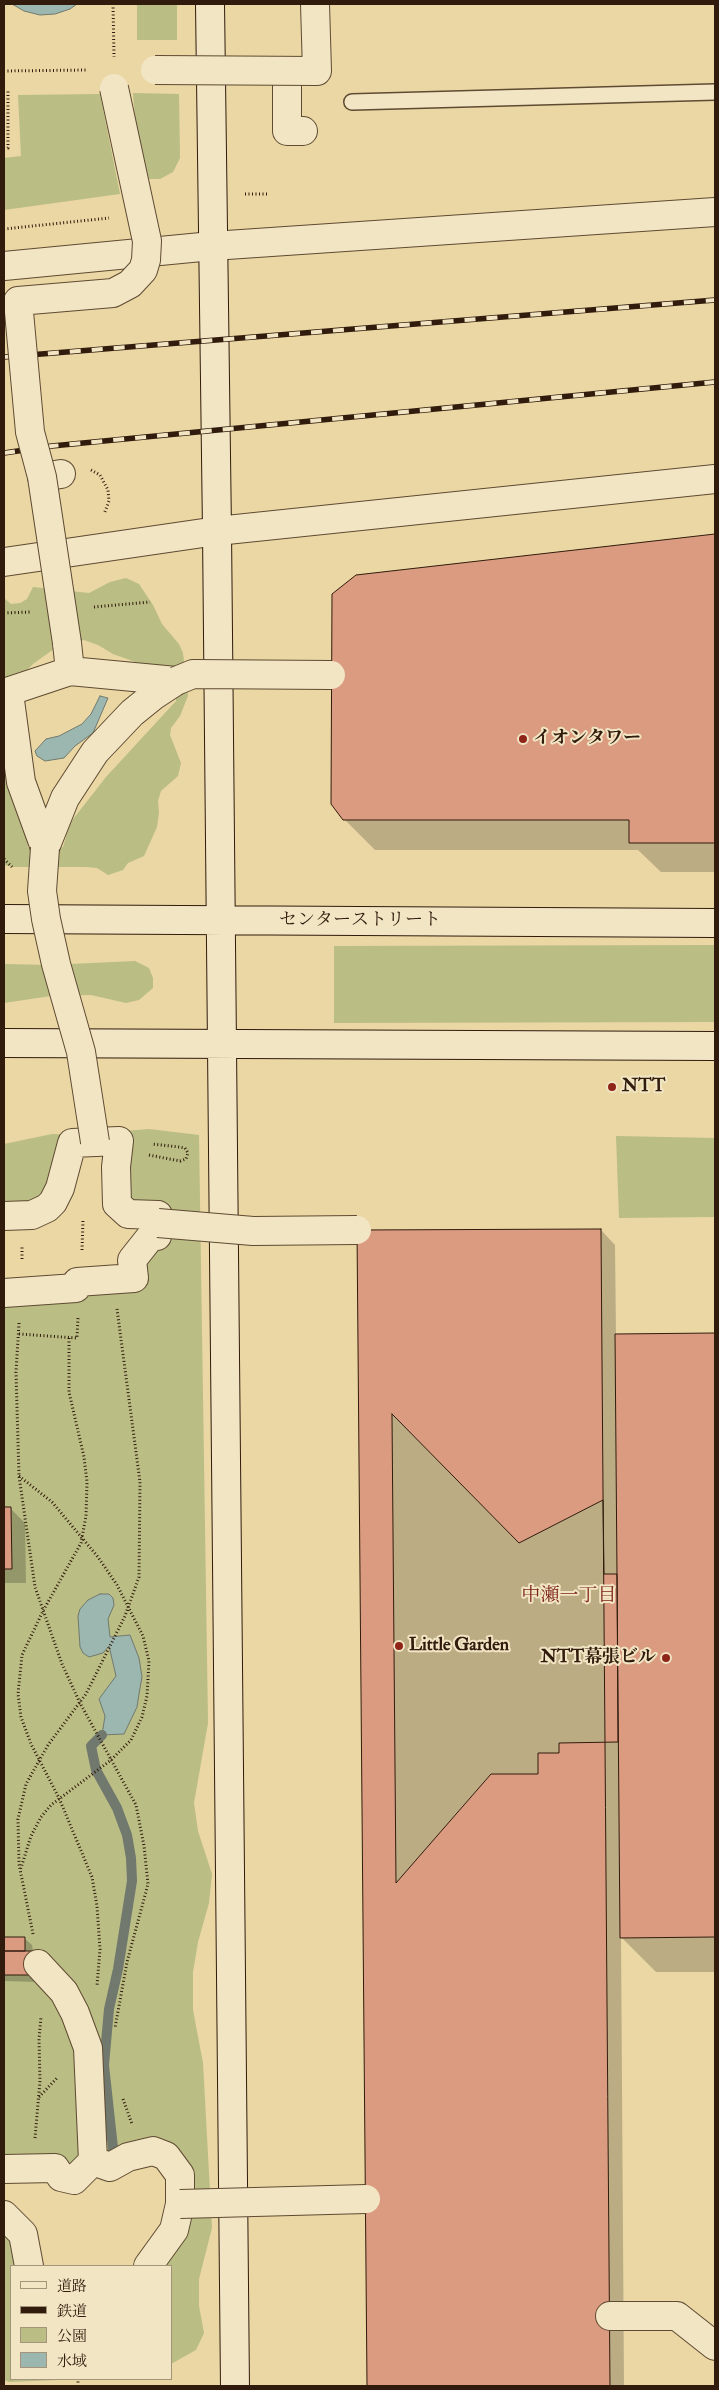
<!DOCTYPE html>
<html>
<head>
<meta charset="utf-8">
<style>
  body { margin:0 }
  #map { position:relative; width:719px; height:2390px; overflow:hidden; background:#ead7a4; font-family:"IM FELL Double Pica","Noto Serif JP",serif }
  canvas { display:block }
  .frame { position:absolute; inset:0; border:5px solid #311b0c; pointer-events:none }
  .legend { position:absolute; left:10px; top:2265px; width:162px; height:115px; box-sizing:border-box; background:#f1e5c4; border:1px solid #a4947a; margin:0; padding:6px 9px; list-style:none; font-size:15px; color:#311b0c }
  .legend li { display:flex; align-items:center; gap:10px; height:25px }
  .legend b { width:25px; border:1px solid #a4947a }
</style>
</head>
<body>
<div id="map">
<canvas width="719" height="2390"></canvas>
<div class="frame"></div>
<ul class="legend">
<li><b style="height:6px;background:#f1e5c4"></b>道路</li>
<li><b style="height:6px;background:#311b0c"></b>鉄道</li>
<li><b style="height:14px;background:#babd84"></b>公園</li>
<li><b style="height:14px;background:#9bb7af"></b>水域</li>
</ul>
</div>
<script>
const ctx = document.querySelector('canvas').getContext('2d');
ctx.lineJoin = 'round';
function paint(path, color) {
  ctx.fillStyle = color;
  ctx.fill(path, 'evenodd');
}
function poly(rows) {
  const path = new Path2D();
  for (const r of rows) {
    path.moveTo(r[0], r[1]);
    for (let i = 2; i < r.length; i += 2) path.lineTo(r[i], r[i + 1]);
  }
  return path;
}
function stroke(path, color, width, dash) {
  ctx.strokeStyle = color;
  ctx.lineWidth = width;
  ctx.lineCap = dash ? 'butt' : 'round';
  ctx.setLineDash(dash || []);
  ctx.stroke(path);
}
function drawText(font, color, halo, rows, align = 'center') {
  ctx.font = font + ' "IM FELL Double Pica","Noto Serif JP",serif';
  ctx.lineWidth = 4;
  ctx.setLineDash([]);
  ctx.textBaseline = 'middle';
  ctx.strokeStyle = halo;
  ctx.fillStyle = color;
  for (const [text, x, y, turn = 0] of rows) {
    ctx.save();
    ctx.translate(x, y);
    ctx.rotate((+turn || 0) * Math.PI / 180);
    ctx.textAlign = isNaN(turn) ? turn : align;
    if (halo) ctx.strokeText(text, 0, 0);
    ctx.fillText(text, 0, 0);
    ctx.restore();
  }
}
paint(poly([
  [137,4,177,4,177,40,137,40],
  [133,93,179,94,180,158,173,172,160,179,149,179,135,121],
  [100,94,120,194,4,210,4,158,21,156,18,95],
  [126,578,139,584,153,605,162,624,179,644,183,653,188,696,180,716,171,728,170,735,181,763,178,776,161,791,158,801,159,813,157,827,144,856,128,863,123,870,108,875,97,868,86,867,13,867,4,865,4,748,21,802,28,848,63,847,70,823,106,777,176,701,176,681,152,668,113,654,98,645,84,640,67,643,51,651,33,664,16,681,4,711,4,598,11,604,20,603,27,599,33,587,89,593,110,582],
  [715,945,715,1022,334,1023,334,946],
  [135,961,149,968,153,978,153,988,139,1000,126,1003,91,995,51,996,4,1003,4,964,49,965],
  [149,1129,199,1135,208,1723,194,1803,198,1831,212,1874,209,1903,198,1942,193,1972,193,2010,203,2063,212,2228,199,2279,199,2306,204,2333,196,2350,171,2364,171,2266,148,2266,174,2230,166,2156,74,2180,4,2169,4,1293,133,1278,151,1236,128,1214,119,1142,72,1143,60,1188,4,1216,4,1144,52,1134,75,1135],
  [616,1136,715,1138,715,1217,619,1218],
  [4,2215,29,2266,11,2266,11,2379,83,2379,9,2382,4,2380]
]), '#babd84');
const water = poly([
  [12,4,77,4,70,9,55,14,40,15,24,11,12,4],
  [100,696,108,698,93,733,75,746,64,758,45,761,37,756,35,751,46,739,59,736,82,724,91,714,100,696],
  [100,1594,109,1594,113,1598,114,1605,108,1619,110,1637,130,1635,139,1658,142,1677,139,1694,137,1707,124,1734,102,1735,105,1716,99,1699,116,1676,109,1646,103,1653,89,1657,83,1653,80,1647,78,1616,80,1609,88,1600,100,1594]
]);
paint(water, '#9bb7af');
stroke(water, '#71796e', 1);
paint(poly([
  [715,535,715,872,661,872,638,850,375,850,344,819,356,576],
  [601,1230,615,1245,616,1336,715,1334,715,1972,656,1972,621,1937,624,2386,368,2386,358,1231],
  [4,1509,11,1509,25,1523,26,1583,4,1583],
  [4,1938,24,1938,32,1945,38,1982,4,1981]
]), '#0003');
stroke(poly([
  [102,1735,91,1746,96,1770,117,1808,127,1835,131,1858,132,1881,118,1969,109,2009,104,2065,114,2157]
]), '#71796e', 10);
const building = poly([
  [715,534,715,843,629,843,629,820,343,820,331,804,332,594,356,575,715,534],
  [601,1229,610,2386,367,2386,357,1230,601,1229],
  [715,1333,715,1937,620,1938,615,1334,715,1333],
  [392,1414,519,1543,603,1500,604,1574,617,1574,618,1742,559,1743,559,1753,538,1753,538,1774,491,1774,396,1883,392,1414],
  [4,1507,11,1507,12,1569,4,1569,4,1507],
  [4,1937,25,1937,25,1951,4,1951,4,1937],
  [4,1951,32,1951,31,1975,4,1975,4,1951]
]);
paint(building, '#da9b80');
stroke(building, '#311b0c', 1);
const lane = poly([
  [352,102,715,92]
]);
const street = poly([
  [287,71,287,131,303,131],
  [4,266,212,246,715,212],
  [42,477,61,474],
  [4,562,217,531,715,479],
  [67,643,70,671,176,681],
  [4,693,70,671],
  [9,693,21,782,45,848],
  [45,848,65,798,95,752,132,713,153,696,176,681],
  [4,1216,32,1215,47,1208,53,1202,60,1188,72,1143,119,1141,116,1167,117,1204,128,1214,158,1215,158,1223,157,1236,151,1236,132,1260,134,1278,77,1282,76,1288,4,1293],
  [38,1964,64,1992,75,2013,88,2048,93,2161],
  [4,2169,55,2168,61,2177,74,2180,93,2161,110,2167,128,2157,153,2151,166,2156,180,2175,180,2204,174,2230,148,2266],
  [4,2215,23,2234,29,2266],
  [610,2316,677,2316,715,2346]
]);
const secondary = poly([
  [210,4,217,531,235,2386],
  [4,919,715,923],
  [4,1043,715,1046]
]);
stroke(lane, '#5f4a32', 18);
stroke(street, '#5f4a32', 30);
stroke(secondary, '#311b0c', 30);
stroke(poly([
  [113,4,114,57],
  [4,71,88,70],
  [4,148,8,148,8,90],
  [245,194,267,194],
  [4,229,109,218],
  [91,470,100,475,108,490,109,501,104,514],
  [94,607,150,602],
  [4,613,31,612],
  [4,859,12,867],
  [149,1155,180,1161,186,1159,188,1153,185,1148,179,1147,152,1144],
  [82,1250,83,1220],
  [22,1259,22,1246],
  [19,1323,16,1372,19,1476,35,1587,62,1664,80,1703,136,1805,144,1846,148,1884,127,1962,115,2028],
  [19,1334,77,1338,78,1318],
  [69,1338,69,1392,84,1457,87,1482,86,1516,81,1543,43,1611,22,1655,18,1694,21,1717,31,1744,59,1798,92,1877,97,1906,100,1949,97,1986],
  [19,1476,52,1502,98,1557,117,1585,143,1636,149,1661,147,1696,142,1717,131,1740,111,1760,51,1805,41,1817,31,1836,20,1871],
  [33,1934,19,1864,18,1819,26,1784,48,1745,86,1694,125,1616,139,1577,140,1482,117,1309],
  [39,2097,57,2078],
  [123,2099,132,2124],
  [35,2138,40,2081,39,2039,41,2017],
  [78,2386,78,2379]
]), '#311b0c', 3, [1, 2.5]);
stroke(lane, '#f1e5c4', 15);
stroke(street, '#f1e5c4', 28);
stroke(secondary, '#f1e5c4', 28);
const rail = poly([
  [4,357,715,300],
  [4,453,52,446,715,382]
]);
stroke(rail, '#311b0c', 5.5);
stroke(rail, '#f1e5c4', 4, [11]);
const streetBridge = poly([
  [155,70,317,71,315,4],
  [67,643,42,477,30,432,18,301,113,293,130,284,143,270,146,260,147,241,114,88],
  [176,681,193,674,331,675],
  [45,848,42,891,46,919,56,964,81,1052,95,1142],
  [158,1223,253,1231,357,1230],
  [180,2204,366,2199]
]);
stroke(streetBridge, '#5f4a32', 30, []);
stroke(streetBridge, '#f1e5c4', 28);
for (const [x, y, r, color] of [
  [523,739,5,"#8f2418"],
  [612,1087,5,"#8f2418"],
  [399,1646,5,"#8f2418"],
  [666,1658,5,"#8f2418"]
]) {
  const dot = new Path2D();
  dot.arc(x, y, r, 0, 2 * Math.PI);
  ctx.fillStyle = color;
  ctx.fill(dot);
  stroke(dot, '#f1e5c4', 2);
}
drawText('bold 18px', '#311b0c', '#f1e5c4', [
  ["イオンタワー",533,739],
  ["NTT",622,1087],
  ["Little Garden",409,1646],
  ["NTT幕張ビル",656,1658,"right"]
], 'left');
drawText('18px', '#311b0c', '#f1e5c4', [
  ["センターストリート",360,921]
]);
drawText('19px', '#7a1f14', '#f1e5c4', [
  ["中瀬一丁目",569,1597]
]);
</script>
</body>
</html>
